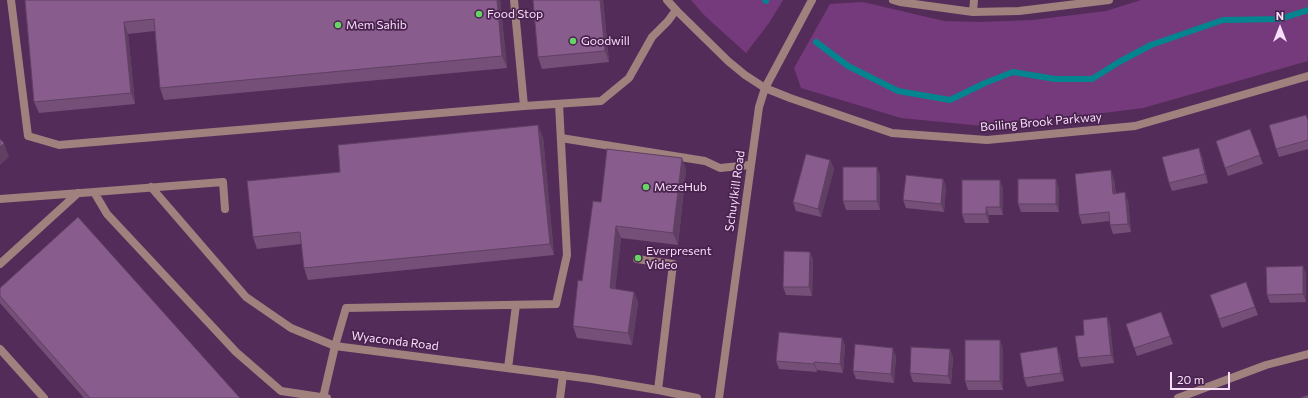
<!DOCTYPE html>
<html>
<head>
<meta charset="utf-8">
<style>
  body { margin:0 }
  #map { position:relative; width:1308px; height:398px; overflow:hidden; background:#542c59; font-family:Commissioner,sans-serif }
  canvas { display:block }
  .north { position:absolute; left:1260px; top:8px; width:40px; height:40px; -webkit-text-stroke:3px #49224e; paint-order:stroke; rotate:0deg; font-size:11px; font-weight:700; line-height:16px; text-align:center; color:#f8dffa }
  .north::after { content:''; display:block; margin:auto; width:14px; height:18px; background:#f8dffa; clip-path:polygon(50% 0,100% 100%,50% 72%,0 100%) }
  .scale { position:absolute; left:1170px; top:372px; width:60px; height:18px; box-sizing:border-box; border:2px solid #f8dffa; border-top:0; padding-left:5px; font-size:12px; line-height:14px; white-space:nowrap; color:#f8dffa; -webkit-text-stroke:3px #49224e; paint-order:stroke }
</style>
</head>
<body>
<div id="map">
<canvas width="1308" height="398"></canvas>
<div class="north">N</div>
<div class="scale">20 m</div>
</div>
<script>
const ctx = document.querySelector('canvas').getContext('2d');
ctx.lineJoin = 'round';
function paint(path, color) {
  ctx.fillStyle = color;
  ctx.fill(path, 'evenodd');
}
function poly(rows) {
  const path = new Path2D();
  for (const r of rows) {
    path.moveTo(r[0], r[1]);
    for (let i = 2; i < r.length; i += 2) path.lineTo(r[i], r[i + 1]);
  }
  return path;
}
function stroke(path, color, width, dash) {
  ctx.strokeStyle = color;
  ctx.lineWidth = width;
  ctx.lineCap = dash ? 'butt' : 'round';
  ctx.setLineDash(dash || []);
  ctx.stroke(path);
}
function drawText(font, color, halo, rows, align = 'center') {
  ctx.font = font + ' Commissioner,sans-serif';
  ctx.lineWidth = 3.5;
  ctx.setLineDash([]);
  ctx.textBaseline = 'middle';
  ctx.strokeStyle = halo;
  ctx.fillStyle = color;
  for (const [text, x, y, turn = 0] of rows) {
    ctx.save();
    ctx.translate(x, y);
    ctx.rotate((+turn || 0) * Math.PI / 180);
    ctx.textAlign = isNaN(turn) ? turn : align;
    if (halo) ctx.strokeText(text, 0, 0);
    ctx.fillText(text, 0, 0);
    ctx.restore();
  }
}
paint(poly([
  [691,0,783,0,769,23,746,53,704,15],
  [1141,0,1308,0,1308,61,1143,108,993,127,901,118,801,88,794,68,830,4,863,2,944,21,980,22,1032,20,1106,11]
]), '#753a7b');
stroke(poly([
  [765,0,766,1],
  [816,42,848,66,898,91,950,100,985,83,1013,72,1055,79,1092,79,1119,62,1151,45,1223,20,1280,19,1308,10]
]), '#03848e', 6);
stroke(poly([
  [11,0,28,136,59,145,524,106,601,101,629,78,652,37,668,21,676,10],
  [514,0,524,106],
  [561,138,705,161,720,168,750,165],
  [94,192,223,182,225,209],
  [0,199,94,192,107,214,236,352,281,391,327,398],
  [637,259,673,264,658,390],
  [0,264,78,193],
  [0,349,44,398],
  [508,368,516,305],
  [323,398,335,346,346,308,556,304,567,255,559,104],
  [560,398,563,375]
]), '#a0817e', 8);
stroke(poly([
  [893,0,900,2,973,12,1019,11,1109,0],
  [973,12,974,0],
  [765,88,790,98,892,133,987,140,1135,126,1308,76],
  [151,187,246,297,291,328,335,346,592,379,658,390,697,398],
  [1178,398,1266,365,1308,354]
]), '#a0817e', 8);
stroke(poly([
  [667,0,676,10,728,61,745,75,765,88],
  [719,398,759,107,765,88,812,0]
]), '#a0817e', 8);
paint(poly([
  [25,0,500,0,507,68,164,100,160,88,155,31,128,34,135,104,39,113,34,102],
  [533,0,603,0,609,62,542,69,538,57],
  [1306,115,1308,119,1308,149,1279,157,1276,149],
  [1250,129,1263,164,1228,176,1216,141],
  [543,137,554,255,308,280,304,268,301,244,257,249,253,237,340,172],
  [1202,156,1208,183,1172,191,1169,183],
  [830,160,834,169,821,217,796,211,793,202],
  [686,169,678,245,621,238,615,289,634,292,638,303,632,345,577,338,573,326,582,281,601,202],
  [880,175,880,210,846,210,843,201],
  [943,179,946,187,944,212,906,208,903,200],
  [1114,179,1116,194,1128,201,1131,232,1113,234,1110,225,1110,221,1082,224,1079,215],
  [1003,188,1003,215,989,215,989,223,965,223,962,214],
  [1059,188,1059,212,1021,212,1018,204],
  [810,252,813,260,812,296,786,295,783,287],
  [1303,266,1306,275,1306,302,1270,303,1267,295],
  [1246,282,1258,315,1222,328,1210,295],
  [0,288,240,398,84,398,0,303],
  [1161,312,1173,344,1137,356,1126,324],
  [1107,317,1110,325,1114,363,1081,367,1078,358],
  [842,338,845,346,843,373,817,370,817,372,779,369,776,361],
  [1057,347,1060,356,1064,381,1027,387,1024,378],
  [950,349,953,358,951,384,913,382,910,373],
  [1003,349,1003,390,968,390,965,381],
  [896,356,894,383,856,379,853,371]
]), '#754f78');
paint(poly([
  [497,0,500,0,507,68,502,56],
  [600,0,603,0,609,62,605,51],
  [124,22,128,34,135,104,131,93],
  [538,125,543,137,554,255,550,244],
  [4,143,9,157,0,165,0,147],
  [1199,148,1202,156,1208,183,1205,174],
  [682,158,686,169,678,245,673,233],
  [830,160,834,169,821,217,818,209],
  [877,167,880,175,880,210,877,201],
  [1111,170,1114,179,1116,202,1113,194],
  [943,179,946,187,944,212,941,204],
  [1056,179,1059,188,1059,212,1056,204],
  [1000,180,1003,188,1003,215,1000,207],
  [1125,192,1128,201,1131,232,1128,224],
  [986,207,989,215,989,223,986,214],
  [616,226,621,238,614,299,610,288],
  [810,252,813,260,812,296,809,287],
  [1303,266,1306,275,1306,302,1303,294],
  [634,292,638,303,632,345,628,333],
  [1107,317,1110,325,1114,363,1111,355],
  [842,338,845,346,843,373,840,364],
  [1000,340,1003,349,1003,390,1000,381],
  [1057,347,1060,356,1064,381,1061,373],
  [893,348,896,356,894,383,891,374],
  [950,349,953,358,951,384,948,376],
  [814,362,817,370,817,372,814,364]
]), '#5f4062');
const building = poly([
  [25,0,497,0,502,56,160,88,154,19,124,22,131,93,34,102,25,0],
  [533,0,600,0,605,51,538,57,533,0],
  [1306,115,1308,121,1308,140,1276,149,1269,125,1306,115],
  [538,125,550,244,304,268,300,232,253,237,247,181,340,172,338,145,538,125],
  [1250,129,1260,155,1225,168,1216,141,1250,129],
  [0,139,4,143,0,147,0,139],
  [1199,148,1205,174,1169,183,1162,157,1199,148],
  [607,149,682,158,673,233,616,226,610,288,634,292,628,333,573,326,578,280,582,281,593,201,601,202,607,149],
  [806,154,830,160,818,209,793,202,806,154],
  [843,167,877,167,877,201,843,201,843,167],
  [1111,170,1113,194,1125,192,1128,224,1110,225,1109,212,1079,215,1075,174,1111,170],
  [906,175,943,179,941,204,903,200,906,175],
  [1018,179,1056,179,1056,204,1018,204,1018,179],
  [962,180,1000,180,1000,207,986,207,986,214,962,214,962,180],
  [78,217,240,398,90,398,0,296,0,288,78,217],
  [784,251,810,252,809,287,783,287,784,251],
  [1303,266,1303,294,1267,295,1266,267,1303,266],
  [1246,282,1255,307,1219,319,1210,295,1246,282],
  [1161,312,1170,336,1134,348,1126,324,1161,312],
  [1107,317,1111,355,1078,358,1075,336,1084,335,1083,320,1107,317],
  [779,332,842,338,840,364,814,362,814,364,776,361,779,332],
  [965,340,1000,340,1000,381,965,381,965,340],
  [855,344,893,348,891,374,853,371,855,344],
  [911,347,950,349,948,376,910,373,911,347],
  [1057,347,1061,373,1024,378,1020,353,1057,347],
  [1308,395,1308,398,1300,398,1308,395]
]);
paint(building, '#885c8c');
stroke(building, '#5f4062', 1);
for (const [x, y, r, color] of [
  [479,14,4,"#67d466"],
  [338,25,4,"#67d466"],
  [573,41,4,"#67d466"],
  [646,187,4,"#67d466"],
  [638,258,4,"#67d466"]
]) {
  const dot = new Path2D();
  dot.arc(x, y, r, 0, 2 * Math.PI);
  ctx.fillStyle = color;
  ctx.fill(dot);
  stroke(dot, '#49224e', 1.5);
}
drawText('12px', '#f8dffa', '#49224e', [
  ["Food Stop",487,14],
  ["Mem Sahib",346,25],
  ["Goodwill",581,41],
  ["MezeHub",654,187],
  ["Everpresent",646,251],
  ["Video",646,265]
], 'left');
drawText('12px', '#f8dffa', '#49224e', [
  ["Boiling Brook Parkway",1041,122,-5],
  ["Schuylkill Road",735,191,-82],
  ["Wyaconda Road",395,341,7]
]);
</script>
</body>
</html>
